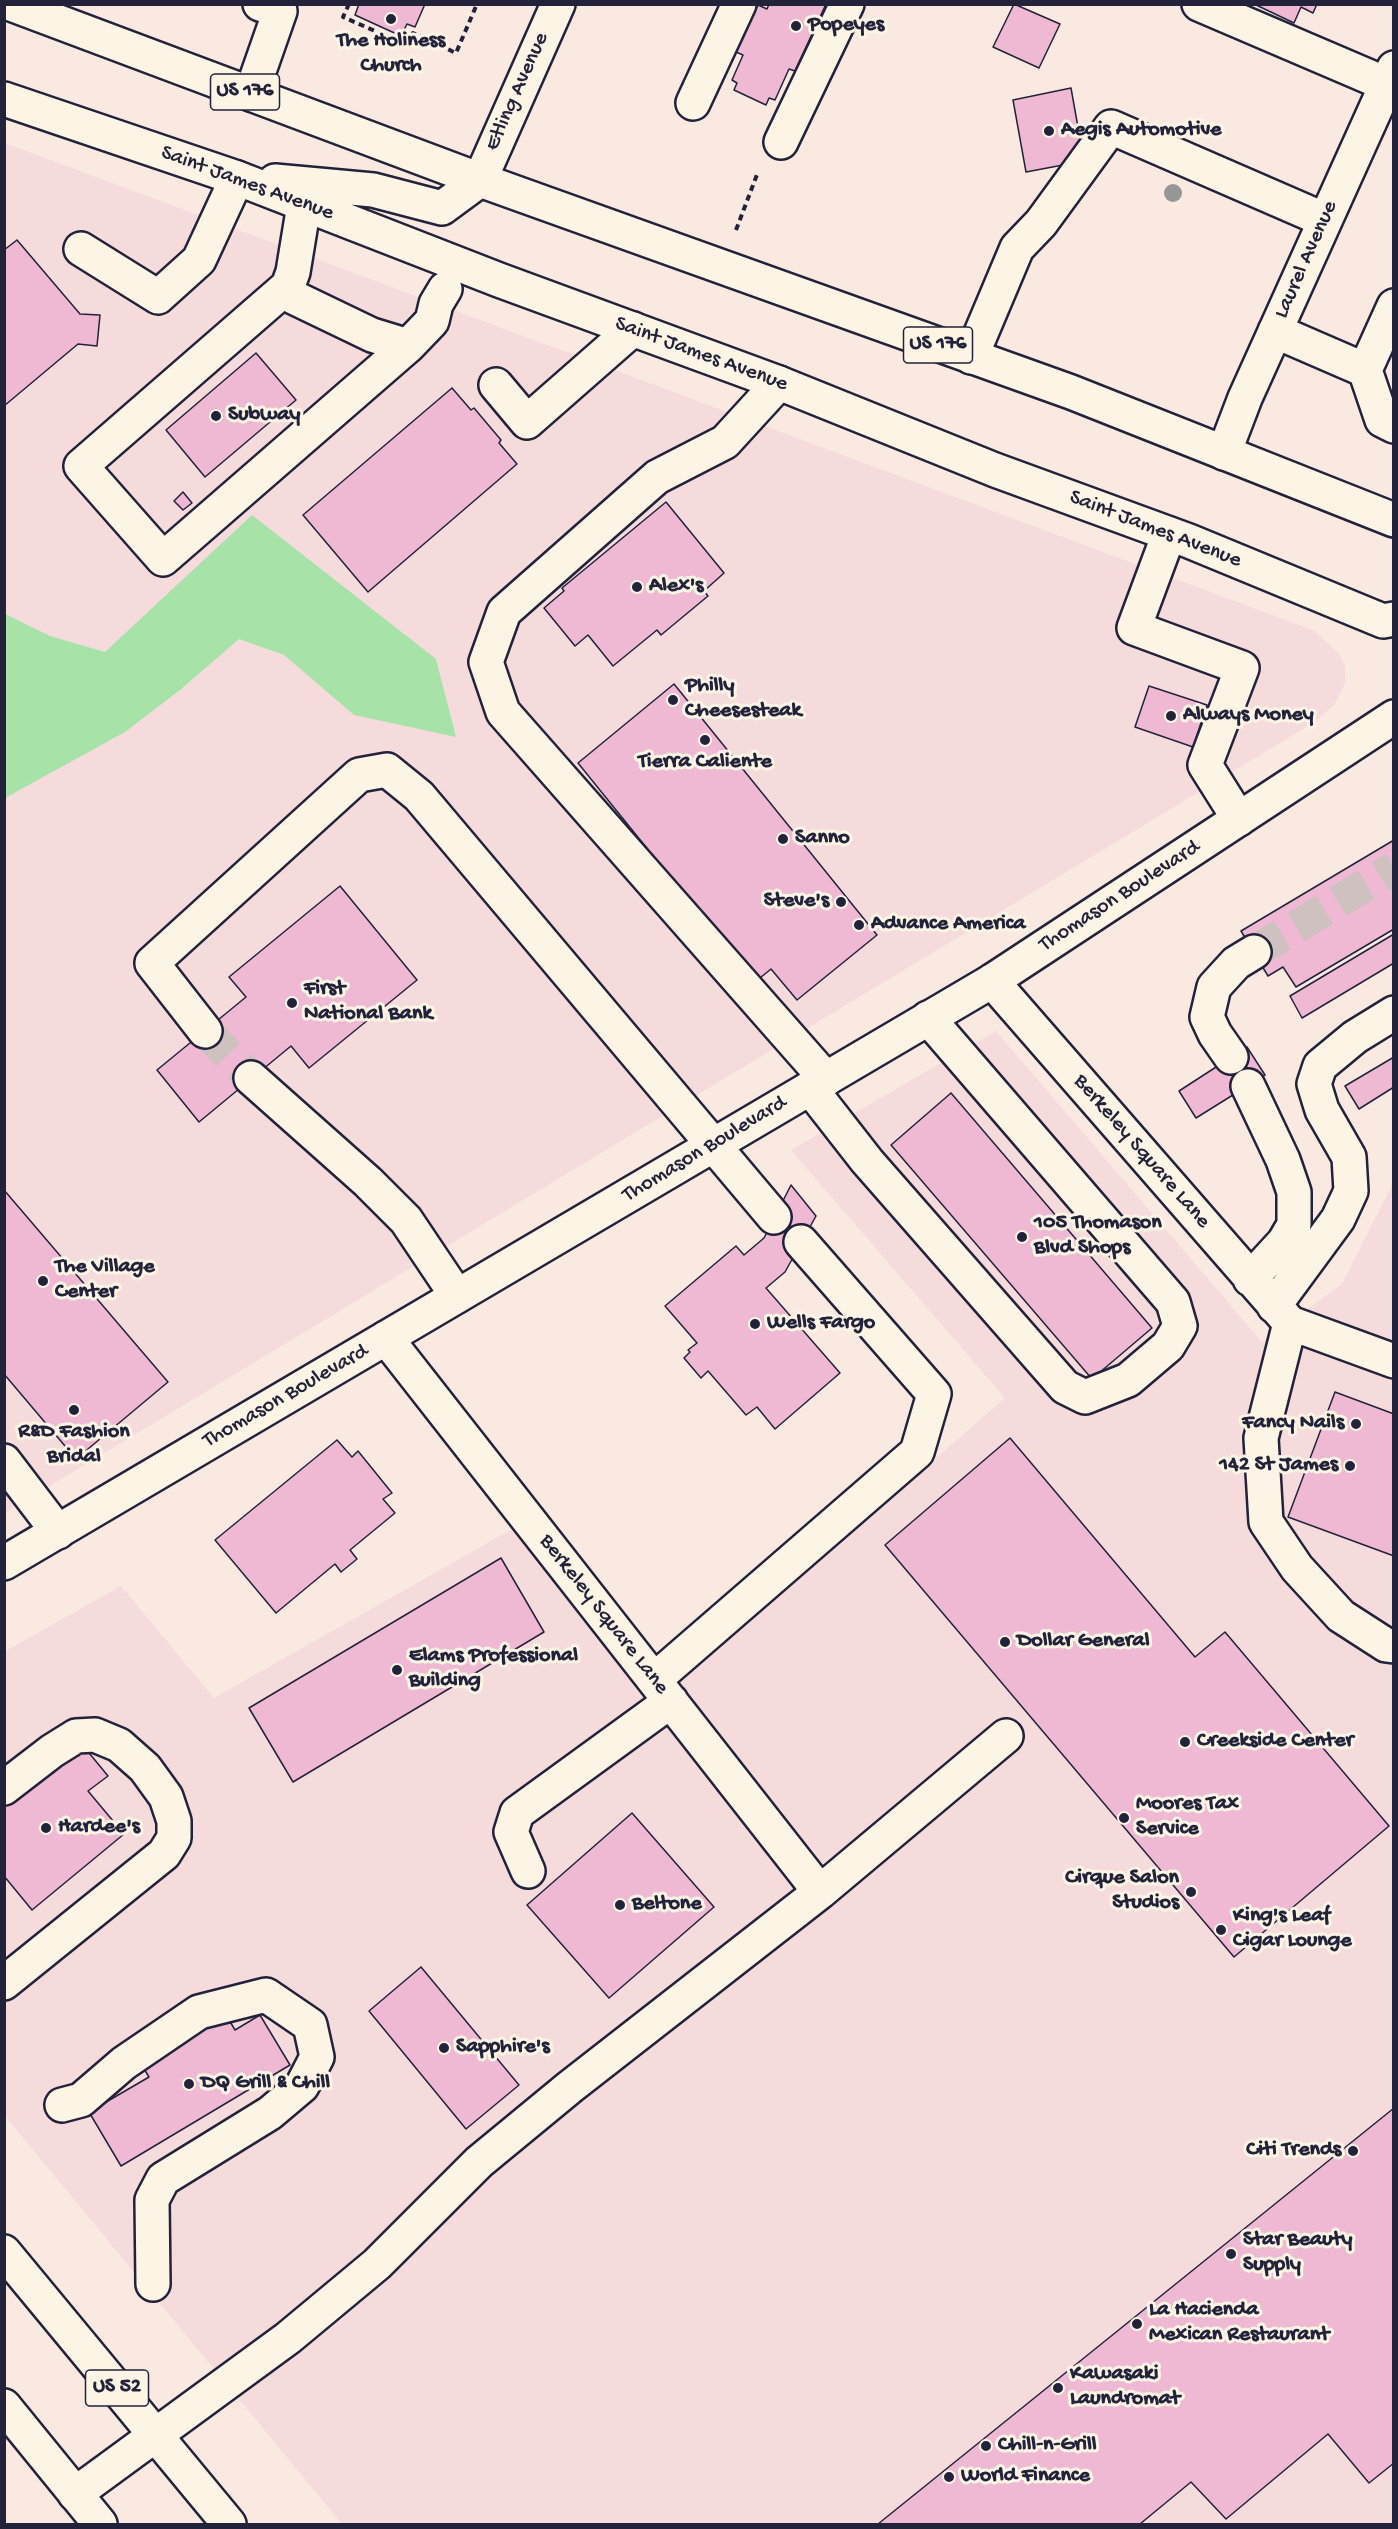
<!DOCTYPE html>
<html>
<head>
<meta charset="utf-8">
<style>
  body { margin:0 }
  #map { position:relative; width:1398px; height:2529px; overflow:hidden; background:#f9e9e1; font-family:"Gochi Hand",sans-serif }
  canvas { display:block }
  .frame { position:absolute; inset:0; border:6px solid #22223b; pointer-events:none }
</style>
</head>
<body>
<div id="map">
<canvas width="1398" height="2529"></canvas>
<div class="frame"></div>
</div>
<script>
const ctx = document.querySelector('canvas').getContext('2d');
ctx.lineJoin = 'round';
function paint(path, color) {
  ctx.fillStyle = color;
  ctx.fill(path, 'evenodd');
}
function poly(rows) {
  const path = new Path2D();
  for (const r of rows) {
    path.moveTo(r[0], r[1]);
    for (let i = 2; i < r.length; i += 2) path.lineTo(r[i], r[i + 1]);
  }
  return path;
}
function stroke(path, color, width, dash) {
  ctx.strokeStyle = color;
  ctx.lineWidth = width;
  ctx.lineCap = dash ? 'butt' : 'round';
  ctx.setLineDash(dash || []);
  ctx.stroke(path);
}
function drawText(font, color, halo, rows, align = 'center') {
  ctx.font = font + ' "Gochi Hand",sans-serif';
  ctx.lineWidth = 6;
  ctx.setLineDash([]);
  ctx.textBaseline = 'middle';
  ctx.strokeStyle = halo;
  ctx.fillStyle = color;
  for (const [text, x, y, turn = 0] of rows) {
    ctx.save();
    ctx.translate(x, y);
    ctx.rotate((+turn || 0) * Math.PI / 180);
    ctx.textAlign = isNaN(turn) ? turn : align;
    if (halo) ctx.strokeText(text, 0, 0);
    ctx.fillText(text, 0, 0);
    ctx.restore();
  }
}
paint(poly([
  [5,143,1315,631,1339,654,1345,666,1345,684,1334,705,1313,723,5,1513],
  [996,1031,1262,1342,1342,1284,1393,1183,1393,2524,342,2524,5,2116,4,1652,121,1586,214,1698,514,1528,650,1707,1005,1398,791,1150]
]), '#f6dbdd');
paint(poly([
  [252,515,436,659,456,737,354,715,284,655,239,639,180,690,125,732,5,798,5,614,50,636,105,652]
]), '#a7e3a9');
const building = poly([
  [359,4,425,4,415,27,407,24,401,36,355,15,359,4],
  [769,4,826,4,795,71,789,69,775,100,769,98,766,105,734,90,737,83,732,80,743,55,736,52,758,5,767,9,769,4],
  [1014,4,1060,24,1039,68,993,47,1014,4],
  [1254,4,1317,4,1313,13,1301,7,1294,23,1254,4],
  [1071,88,1084,161,1026,172,1013,100,1071,88],
  [17,240,80,314,100,315,97,346,78,344,4,406,4,250,17,240],
  [256,353,296,400,205,477,166,430,256,353],
  [452,388,471,410,474,408,501,440,499,443,517,464,368,592,303,515,452,388],
  [183,492,192,503,183,510,174,501,183,492],
  [666,502,724,573,704,591,708,596,661,635,657,630,613,666,588,635,575,646,544,608,564,591,562,588,666,502],
  [674,684,877,935,797,1000,771,969,755,982,578,763,674,684],
  [1149,686,1207,705,1193,747,1135,727,1149,686],
  [1394,840,1394,929,1296,987,1283,967,1268,976,1241,931,1394,840],
  [340,886,417,980,309,1068,291,1046,199,1122,157,1070,246,997,229,977,340,886],
  [1394,934,1394,963,1302,1018,1290,996,1394,934],
  [1247,1047,1265,1075,1196,1118,1179,1091,1247,1047],
  [1394,1057,1394,1087,1359,1109,1345,1086,1394,1057],
  [951,1093,1152,1328,1092,1379,891,1145,951,1093],
  [791,1185,816,1216,785,1272,766,1288,840,1373,775,1429,757,1407,746,1415,708,1371,701,1378,684,1358,690,1352,688,1350,697,1343,665,1306,736,1246,744,1255,764,1238,791,1185],
  [4,1190,168,1382,76,1459,4,1374,4,1190],
  [1335,1392,1394,1414,1394,1556,1288,1517,1335,1392],
  [1010,1438,1195,1657,1225,1632,1389,1826,1234,1957,885,1545,1010,1438],
  [337,1440,352,1457,358,1451,392,1493,383,1499,395,1513,350,1550,357,1559,341,1572,335,1564,276,1613,215,1540,337,1440],
  [501,1558,544,1632,293,1782,249,1708,501,1558],
  [85,1748,108,1776,88,1791,124,1834,32,1910,4,1876,4,1776,21,1796,85,1748],
  [632,1813,714,1907,609,1998,527,1905,632,1813],
  [421,1967,519,2085,466,2129,369,2011,421,1967],
  [225,2013,235,2030,260,2015,290,2065,121,2166,89,2112,149,2077,141,2064,225,2013],
  [1394,2108,1394,2463,1369,2483,1328,2434,1226,2519,1191,2482,1140,2524,878,2524,1394,2108]
]);
paint(building, '#efb9d3');
stroke(building, '#22223b', 1.5);
stroke(poly([
  [1254,952,1394,868],
  [205,1031,251,1078]
]), '#cec1c0', 33, [33, 16]);
const minor = poly([
  [1199,4,1386,84],
  [251,94,280,11,260,4],
  [693,103,739,4],
  [781,142,847,4],
  [480,180,558,4],
  [304,205,293,272,288,286,293,297,372,335,408,346,432,321,436,304,445,289],
  [81,249,158,297,199,260,237,178],
  [288,286,81,466,163,559,408,346],
  [1394,306,1365,370,1382,420,1394,426],
  [1275,331,1365,370],
  [971,357,1017,248,1041,223,1111,127,1325,220],
  [779,383,725,442,657,477,504,612,486,662,503,712,826,1079],
  [496,385,527,422,633,329],
  [1224,453,1245,398,1394,68],
  [1169,534,1134,628,1242,668,1205,765,1239,819],
  [992,981,1290,1323,1394,1361],
  [205,1031,152,963,359,775,387,770,419,796,774,1217],
  [1231,1057,1215,1034,1207,1017,1214,987,1236,963,1254,952],
  [251,1078,368,1182,406,1220,457,1296],
  [1248,1086,1283,1160,1294,1192,1294,1225,1284,1242,1250,1279],
  [810,1088,867,1161,1065,1387,1085,1397,1128,1380,1168,1346,1180,1326,1173,1302,928,1018],
  [1274,1306,1338,1219,1351,1191,1349,1157,1322,1110,1314,1084,1320,1066,1355,1037,1394,1013],
  [1290,1323,1261,1438,1266,1522,1297,1568,1341,1616,1386,1645,1394,1646],
  [386,1338,820,1892],
  [4,1461,58,1532],
  [654,1680,917,1452,934,1394,801,1242],
  [4,1788,52,1751,76,1736,95,1735,119,1745,145,1768,166,1797,174,1821,174,1838,164,1854,4,1983],
  [528,1871,511,1832,517,1813,671,1701],
  [62,2105,81,2100,124,2063,199,2012,266,1995,310,2025,317,2057,302,2086,270,2113,163,2179,152,2200,153,2284],
  [75,2494,288,2338,377,2264,479,2162,570,2087,820,1892,1006,1736]
]);
const major = poly([
  [11,4,480,180,1071,392,1394,520],
  [4,99,237,178,499,280,779,383,995,470,1189,541,1383,621,1394,619],
  [275,181,373,190,442,208,480,180],
  [4,1563,992,981,1394,717]
]);
const highway = poly([
  [4,2252,229,2524],
  [4,2406,100,2524]
]);
stroke(minor, '#22223b', 38);
stroke(major, '#22223b', 38);
stroke(highway, '#22223b', 38);
stroke(poly([
  [349,4,343,17,407,45,413,33,456,53,477,4],
  [736,230,758,172]
]), '#22223b', 4, [6, 4.5]);
stroke(minor, '#fcf5e5', 33);
stroke(major, '#fcf5e5', 33);
stroke(highway, '#fcf5e5', 33);
ctx.fillStyle = '#959695';
for (const [x, y] of [
  [1173,193]
]) {
  ctx.beginPath();
  ctx.arc(x, y, 9, 0, 2 * Math.PI);
  ctx.fill();
}
for (const [x, y, r, color] of [
  [391,19,6,"#22223b"],
  [796,26,6,"#22223b"],
  [1049,131,6,"#22223b"],
  [216,416,6,"#22223b"],
  [637,587,6,"#22223b"],
  [673,700,6,"#22223b"],
  [1171,716,6,"#22223b"],
  [705,740,6,"#22223b"],
  [783,839,6,"#22223b"],
  [841,902,6,"#22223b"],
  [859,925,6,"#22223b"],
  [292,1003,6,"#22223b"],
  [1022,1237,6,"#22223b"],
  [43,1281,6,"#22223b"],
  [755,1324,6,"#22223b"],
  [74,1410,6,"#22223b"],
  [1356,1424,6,"#22223b"],
  [1350,1466,6,"#22223b"],
  [1005,1642,6,"#22223b"],
  [397,1670,6,"#22223b"],
  [1185,1742,6,"#22223b"],
  [1124,1818,6,"#22223b"],
  [46,1828,6,"#22223b"],
  [1191,1892,6,"#22223b"],
  [620,1905,6,"#22223b"],
  [1221,1930,6,"#22223b"],
  [444,2048,6,"#22223b"],
  [189,2084,6,"#22223b"],
  [1353,2151,6,"#22223b"],
  [1231,2254,6,"#22223b"],
  [1137,2324,6,"#22223b"],
  [1058,2388,6,"#22223b"],
  [986,2446,6,"#22223b"],
  [949,2477,6,"#22223b"]
]) {
  const dot = new Path2D();
  dot.arc(x, y, r, 0, 2 * Math.PI);
  ctx.fillStyle = color;
  ctx.fill(dot);
  stroke(dot, '#fcf5e5', 2);
}
for (const [x, y, w] of [
  [245,92,69],
  [938,345,69],
  [117,2388,63]
]) {
  const box = new Path2D();
  box.roundRect(x - w / 2, y - 18, w, 36, 4.5);
  ctx.fillStyle = '#fcf5e5';
  ctx.fill(box);
  stroke(box, '#22223b', 1.5);
}
drawText('bold 21px', '#22223b', null, [
  ["US 176",245,92],
  ["US 176",938,345],
  ["US 52",117,2388]
]);
drawText('bold 22px', '#22223b', '#fcf5e5', [
  ["Popeyes",808,26],
  ["The Holiness",391,42,"center"],
  ["Church",391,67,"center"],
  ["Aegis Automotive",1061,131],
  ["Subway",228,416],
  ["Alex's",649,587],
  ["Philly",685,687],
  ["Cheesesteak",685,712],
  ["Always Money",1183,716],
  ["Tierra Caliente",705,763,"center"],
  ["Sanno",795,839],
  ["Steve's",829,902,"right"],
  ["Advance America",871,925],
  ["First",304,990],
  ["National Bank",304,1015],
  ["105 Thomason",1034,1224],
  ["Blvd Shops",1034,1249],
  ["The Village",55,1268],
  ["Center",55,1293],
  ["Wells Fargo",767,1324],
  ["Fancy Nails",1344,1424,"right"],
  ["R&D Fashion",74,1433,"center"],
  ["Bridal",74,1458,"center"],
  ["142 St James",1338,1466,"right"],
  ["Dollar General",1017,1642],
  ["Elams Professional",409,1657],
  ["Building",409,1682],
  ["Creekside Center",1197,1742],
  ["Moores Tax",1136,1805],
  ["Service",1136,1830],
  ["Hardee's",58,1828],
  ["Cirque Salon",1179,1879,"right"],
  ["Studios",1179,1904,"right"],
  ["Beltone",632,1905],
  ["King's Leaf",1233,1917],
  ["Cigar Lounge",1233,1942],
  ["Sapphire's",456,2048],
  ["DQ Grill & Chill",201,2084],
  ["Citi Trends",1341,2151,"right"],
  ["Star Beauty",1243,2241],
  ["Supply",1243,2266],
  ["La Hacienda",1149,2311],
  ["Mexican Restaurant",1149,2336],
  ["Kawasaki",1070,2375],
  ["Laundromat",1070,2400],
  ["Chill-n-Grill",998,2446],
  ["World Finance",961,2477]
], 'left');
drawText('22px', '#22223b', '#fcf5e5', [
  ["Etling Avenue",518,92,-66],
  ["Saint James Avenue",247,184,20],
  ["Laurel Avenue",1307,260,-66],
  ["Saint James Avenue",701,355,20],
  ["Saint James Avenue",1155,530,21],
  ["Thomason Boulevard",1120,897,-33],
  ["Thomason Boulevard",705,1150,-31],
  ["Berkeley Square Lane",1141,1152,49],
  ["Thomason Boulevard",286,1397,-30],
  ["Berkeley Square Lane",603,1615,52]
]);
</script>
</body>
</html>
